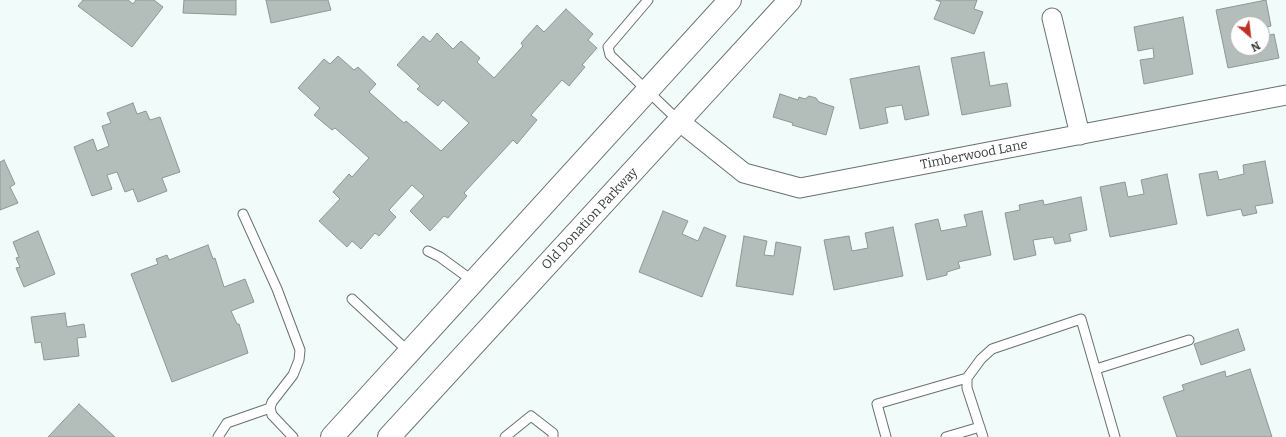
<!DOCTYPE html>
<html>
<head>
<meta charset="utf-8">
<style>
  body { margin:0 }
  #map { position:relative; width:1286px; height:437px; overflow:hidden; background:#f1fbf9; font-family:Bitter,serif }
  canvas { display:block }
  .north { position:absolute; left:1230px; top:16px; width:40px; height:40px; box-sizing:border-box; background:#fff; border:1px solid #b0b1b1; border-radius:50%; rotate:152deg; font-size:11px; font-weight:700; line-height:16px; text-align:center; color:#393d3c }
  .north::after { content:''; display:block; margin:auto; width:14px; height:18px; background:#be3125; clip-path:polygon(50% 0,100% 100%,50% 72%,0 100%) }
</style>
</head>
<body>
<div id="map">
<canvas width="1286" height="437"></canvas>
<div class="north">N</div>
</div>
<script>
const ctx = document.querySelector('canvas').getContext('2d');
ctx.lineJoin = 'round';
function paint(path, color) {
  ctx.fillStyle = color;
  ctx.fill(path, 'evenodd');
}
function poly(rows) {
  const path = new Path2D();
  for (const r of rows) {
    path.moveTo(r[0], r[1]);
    for (let i = 2; i < r.length; i += 2) path.lineTo(r[i], r[i + 1]);
  }
  return path;
}
function stroke(path, color, width, dash) {
  ctx.strokeStyle = color;
  ctx.lineWidth = width;
  ctx.lineCap = dash ? 'butt' : 'round';
  ctx.setLineDash(dash || []);
  ctx.stroke(path);
}
function drawText(font, color, halo, rows, align = 'center') {
  ctx.font = font + ' Bitter,serif';
  ctx.lineWidth = 4;
  ctx.setLineDash([]);
  ctx.textBaseline = 'middle';
  ctx.strokeStyle = halo;
  ctx.fillStyle = color;
  for (const [text, x, y, turn = 0] of rows) {
    ctx.save();
    ctx.translate(x, y);
    ctx.rotate((+turn || 0) * Math.PI / 180);
    ctx.textAlign = isNaN(turn) ? turn : align;
    if (halo) ctx.strokeText(text, 0, 0);
    ctx.fillText(text, 0, 0);
    ctx.restore();
  }
}
const building = poly([
  [83,0,128,0,133,4,136,0,154,0,163,7,132,47,78,6,83,0],
  [184,0,236,0,236,15,183,13,184,0],
  [266,0,328,0,331,10,271,23,266,0],
  [936,0,977,0,974,9,983,12,974,34,934,19,941,2,936,0],
  [1266,0,1271,26,1262,28,1262,24,1238,24,1238,48,1262,48,1262,37,1274,34,1279,58,1228,68,1216,10,1266,0],
  [566,9,593,34,588,40,597,48,582,65,585,67,569,86,562,80,531,115,537,120,517,144,513,140,464,193,467,196,448,218,444,216,430,231,410,211,424,196,412,185,389,210,396,217,379,236,375,233,361,249,352,241,347,247,319,221,340,199,333,192,349,174,352,177,369,158,335,128,332,130,314,115,320,108,298,88,324,59,330,64,338,56,354,70,358,67,376,84,369,92,404,123,406,121,441,151,469,123,443,100,438,106,417,89,420,86,397,65,423,36,430,42,437,33,453,49,461,41,480,58,477,62,494,78,523,46,521,43,537,25,544,32,566,9],
  [1183,17,1193,74,1144,84,1140,60,1154,58,1153,48,1138,51,1134,27,1183,17],
  [984,52,990,86,1007,83,1011,106,962,115,951,58,984,52],
  [919,66,929,115,905,120,902,105,889,107,885,108,888,123,860,129,850,79,919,66],
  [780,94,798,100,799,97,805,99,809,96,816,98,819,102,834,107,826,135,792,125,793,123,773,117,780,94],
  [133,103,137,114,146,111,150,120,160,117,180,172,162,178,167,191,138,202,133,189,125,192,117,172,107,175,112,189,92,196,74,147,93,139,97,151,109,146,102,126,111,123,107,113,133,103],
  [4,160,15,184,10,187,18,203,0,210,0,162,4,160],
  [1265,161,1273,203,1255,206,1257,213,1243,216,1241,209,1207,216,1199,174,1217,171,1219,180,1244,174,1243,165,1265,161],
  [1167,174,1177,224,1110,237,1100,187,1125,182,1128,197,1144,194,1141,180,1167,174],
  [1081,197,1087,230,1069,234,1071,241,1055,244,1053,237,1033,240,1036,255,1014,260,1005,213,1020,210,1019,205,1043,200,1044,205,1081,197],
  [663,211,688,221,682,234,698,241,704,227,726,236,702,297,639,272,663,211],
  [982,211,991,255,958,262,960,268,947,272,947,275,927,280,915,224,938,219,941,231,967,226,964,215,982,211],
  [893,227,903,276,834,290,824,240,849,236,852,251,868,248,865,233,893,227],
  [38,231,55,274,24,287,16,268,20,267,16,258,19,257,13,242,38,231],
  [744,236,767,241,764,255,774,256,776,242,801,247,793,295,736,286,744,236],
  [208,245,213,259,215,258,224,287,245,279,254,302,231,311,237,324,239,324,248,353,172,382,131,274,158,264,156,259,167,255,169,260,208,245],
  [65,313,67,327,84,324,86,337,77,338,79,356,44,360,41,342,35,343,31,317,65,313],
  [1238,329,1245,350,1201,365,1194,344,1238,329],
  [1250,369,1272,437,1177,437,1163,397,1184,390,1182,385,1225,371,1226,377,1250,369],
  [79,404,115,437,48,437,79,404]
]);
paint(building, '#b3bdba');
stroke(building, '#8d9794', 1);
const lane = poly([
  [648,0,608,47,610,55,679,121],
  [243,214,277,289,300,350,299,360,293,375,272,402,270,408,272,415,293,437],
  [428,251,440,257,473,281],
  [352,299,409,352],
  [1096,369,1189,340],
  [218,437,227,423,270,408],
  [505,437,531,416,553,433,553,437],
  [886,437,877,404,967,378],
  [946,437,980,427],
  [983,437,967,388,967,378,981,359,992,349,1081,319,1115,437]
]);
const street = poly([
  [1052,18,1080,135],
  [679,121,744,173,800,188,1286,95]
]);
const secondary = poly([
  [332,437,730,0],
  [389,437,790,0]
]);
stroke(lane, '#68716e', 11);
stroke(street, '#68716e', 21);
stroke(secondary, '#68716e', 24);
stroke(lane, '#fff', 9);
stroke(street, '#fff', 19);
stroke(secondary, '#fff', 22);
drawText('13px', '#393d3c', '#fff', [
  ["Timberwood Lane",974,155,-11],
  ["Old Donation Parkway",590,219,-47]
]);
</script>
</body>
</html>
